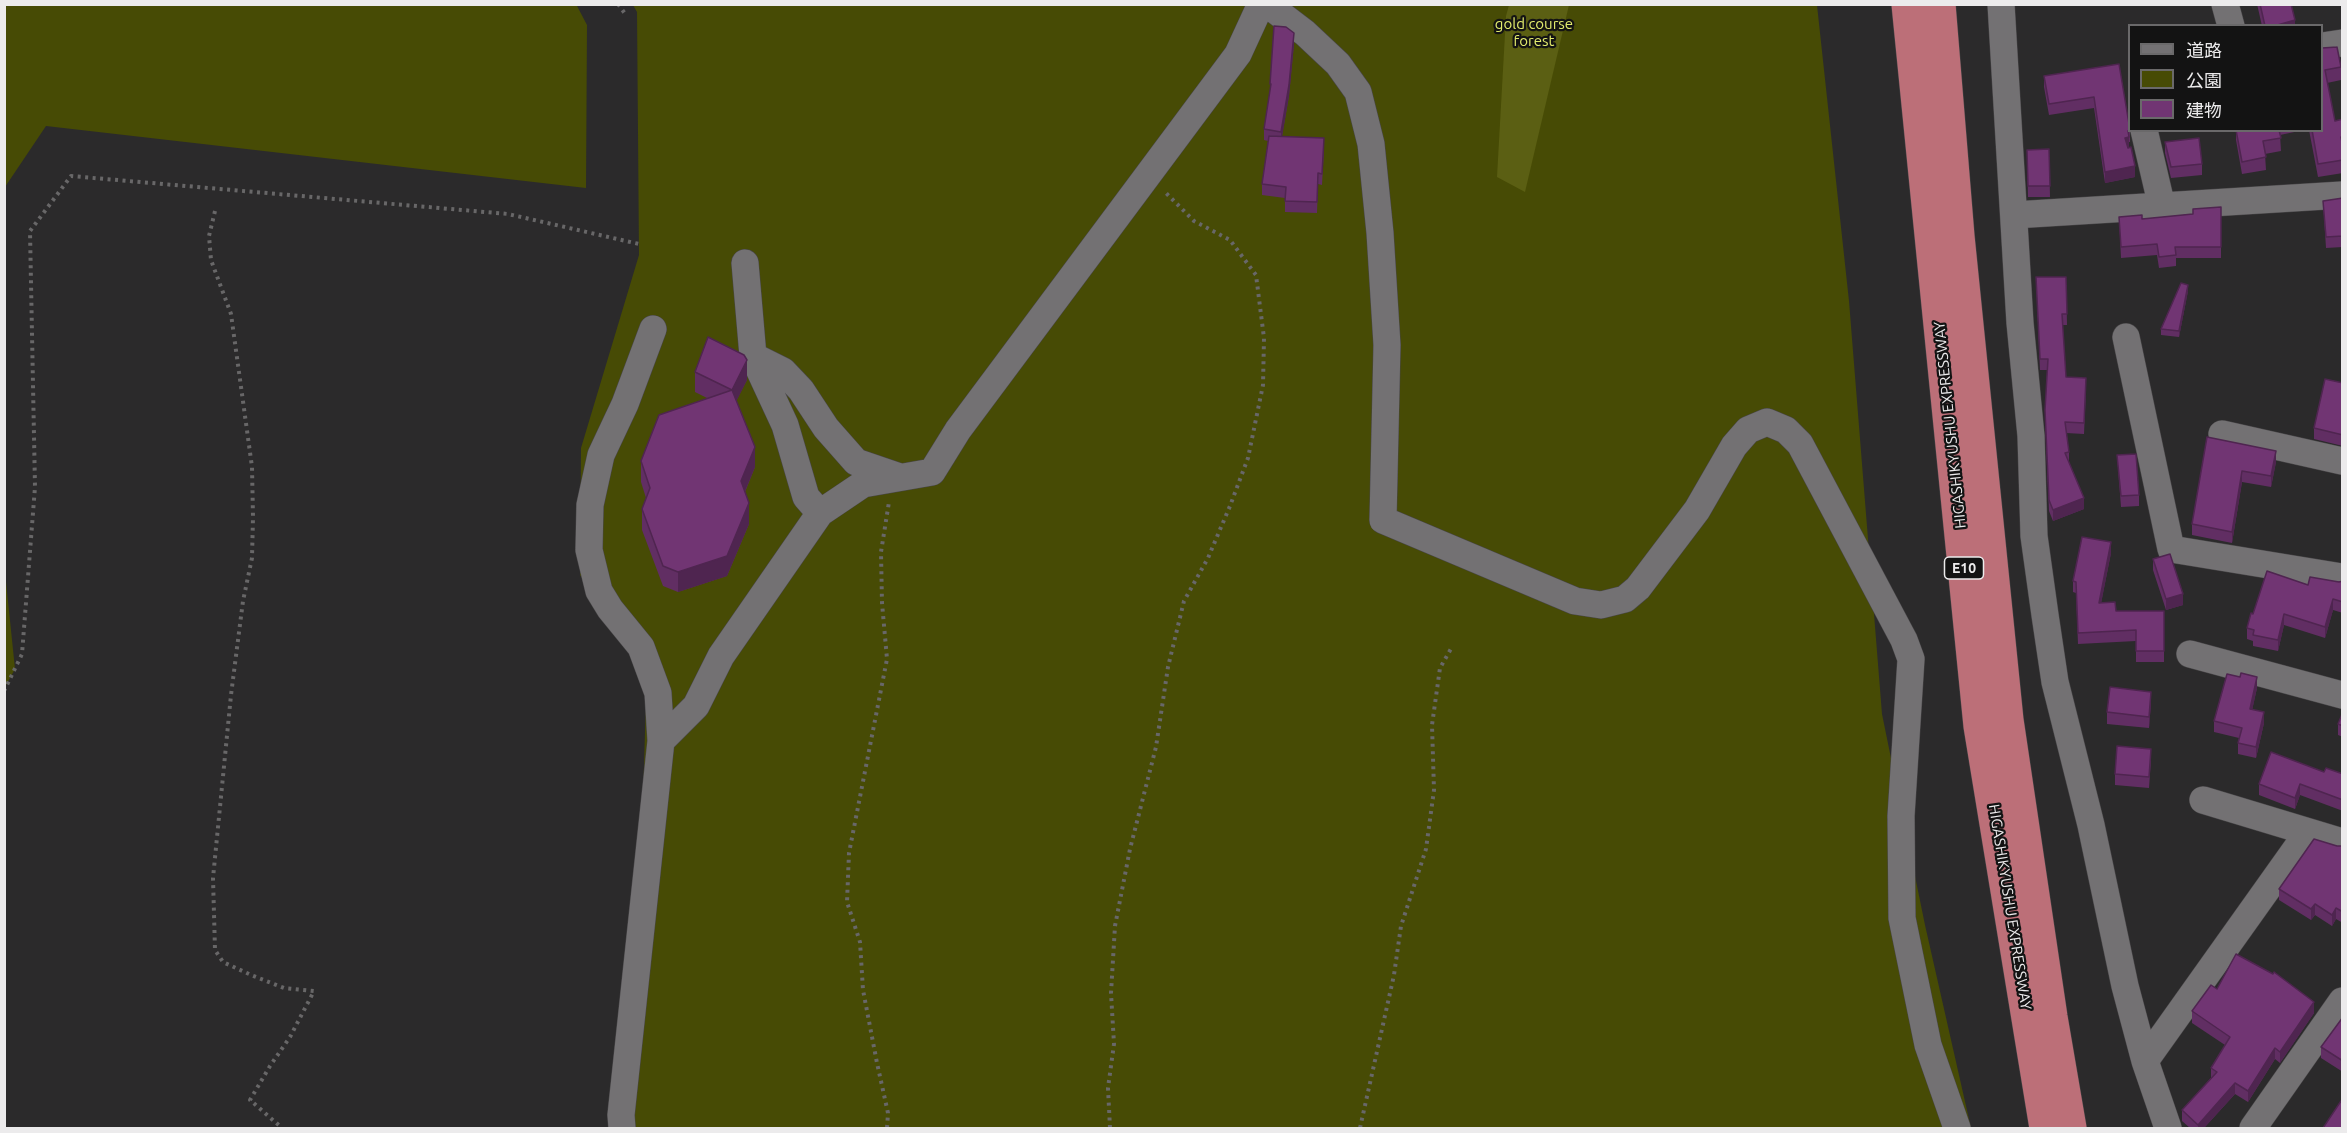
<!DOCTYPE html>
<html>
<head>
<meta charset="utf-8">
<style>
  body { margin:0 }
  #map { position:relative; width:2347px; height:1133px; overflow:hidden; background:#2b2a2b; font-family:Ubuntu,"Noto Sans JP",sans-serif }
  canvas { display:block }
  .frame { position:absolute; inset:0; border:6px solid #ecebec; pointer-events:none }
  .legend { position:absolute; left:2128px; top:24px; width:195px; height:108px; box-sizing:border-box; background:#131313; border:2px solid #6a696a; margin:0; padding:8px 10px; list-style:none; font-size:18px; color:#ecebec }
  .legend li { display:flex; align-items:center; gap:12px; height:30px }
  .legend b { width:30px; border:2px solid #6a696a }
</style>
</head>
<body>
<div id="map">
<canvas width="2347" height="1133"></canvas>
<div class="frame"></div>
<ul class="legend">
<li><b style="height:8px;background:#737173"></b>道路</li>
<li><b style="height:16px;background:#474b05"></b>公園</li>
<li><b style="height:16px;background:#713573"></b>建物</li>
</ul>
</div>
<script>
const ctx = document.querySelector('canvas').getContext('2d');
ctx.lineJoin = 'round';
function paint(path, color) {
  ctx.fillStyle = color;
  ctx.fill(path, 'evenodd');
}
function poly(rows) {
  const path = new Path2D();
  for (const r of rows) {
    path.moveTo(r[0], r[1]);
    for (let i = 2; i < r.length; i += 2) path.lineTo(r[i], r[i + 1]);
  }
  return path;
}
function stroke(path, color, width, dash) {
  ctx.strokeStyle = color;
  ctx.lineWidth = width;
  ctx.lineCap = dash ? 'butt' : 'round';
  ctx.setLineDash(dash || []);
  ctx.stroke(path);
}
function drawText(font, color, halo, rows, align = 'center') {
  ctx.font = font + ' Ubuntu,sans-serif';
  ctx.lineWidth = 4.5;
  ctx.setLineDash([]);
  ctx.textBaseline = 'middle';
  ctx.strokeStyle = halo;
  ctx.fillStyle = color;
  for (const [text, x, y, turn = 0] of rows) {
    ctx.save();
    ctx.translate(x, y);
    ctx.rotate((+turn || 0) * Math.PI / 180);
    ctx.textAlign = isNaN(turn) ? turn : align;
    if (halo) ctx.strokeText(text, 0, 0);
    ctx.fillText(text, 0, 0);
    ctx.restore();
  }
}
paint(poly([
  [576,4,587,25,586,188,46,126,5,187,5,5],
  [633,5,1817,5,1849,301,1882,714,1925,925,1971,1128,633,1128,646,699,635,663,580,575,581,448,639,255,637,12],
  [5,572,15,669,5,687,4,687]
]), '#474b05');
paint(poly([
  [1509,5,1569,5,1525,192,1497,177,1506,16]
]), '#5b5f13');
const minor = poly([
  [1267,4,1305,33,1338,64,1358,92,1371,144,1380,233,1387,345,1383,520,1575,601,1601,605,1625,599,1638,588,1697,510,1734,446,1748,430,1767,422,1786,430,1800,444,1904,640,1911,659,1901,816,1902,918,1928,1045,1957,1128],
  [2001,4,2020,323,2031,436,2034,536,2045,615,2055,682,2091,825,2125,986,2145,1061,2168,1128],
  [2225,4,2231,26],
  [2322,46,2342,43],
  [2144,130,2162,207],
  [2014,215,2342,195],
  [745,263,753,356,785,425,806,497,820,513],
  [2126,337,2171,549,2342,577],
  [753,356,783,371,801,390,826,428,856,462,897,476],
  [2222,434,2342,461],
  [2190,654,2342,695],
  [661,741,696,706,721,656,820,513,863,484,932,472,958,430,1238,54,1261,4],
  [2203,800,2342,842],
  [2145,1061,2308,832],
  [622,1128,621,1115,661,741,658,693,641,647,610,609,599,591,589,550,590,505,601,455,625,404,653,329],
  [2253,1128,2342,1001]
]);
const highway = poly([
  [1908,4,1980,726,2046,1128],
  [1939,4,1958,236,2007,720,2051,1017,2070,1128]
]);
stroke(minor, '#484648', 28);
stroke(highway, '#484648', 34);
stroke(poly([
  [618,4,626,15],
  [215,211,209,236,211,260,231,314,252,467,253,517,252,558,243,601,231,695,213,878,215,950,223,962,251,975,284,988,314,991,290,1037,270,1066,250,1100,282,1128],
  [4,691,22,654,35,487,30,231,71,176,508,214,639,244],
  [887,1128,888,1113,877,1063,863,990,860,942,847,902,849,853,887,659,882,603,881,552,889,502],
  [1110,1128,1108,1088,1114,1044,1111,993,1115,926,1130,849,1156,747,1168,667,1184,601,1208,558,1230,506,1248,458,1263,385,1264,338,1256,275,1230,240,1194,221,1164,191],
  [1360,1128,1394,975,1401,926,1426,849,1434,790,1432,725,1440,668,1452,647]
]), '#686768', 4, [3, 4.5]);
stroke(minor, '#737173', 27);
stroke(highway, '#bc6f78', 33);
paint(poly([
  [2257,4,2291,4,2295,26,2262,26],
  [1294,44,1289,96,1282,136,1324,149,1322,185,1318,184,1317,213,1285,212,1285,198,1262,195,1262,184,1268,141,1264,140,1264,129,1270,94,1270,84],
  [2322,48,2341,67,2341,80,2327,83,2335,121,2343,119,2343,173,2318,177,2309,130,2322,130],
  [2119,64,2130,130,2130,142,2129,142,2129,148,2135,177,2105,183,2094,108,2049,115,2044,87,2044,76],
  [2236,130,2304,130,2280,135,2281,151,2265,154,2266,170,2242,174,2236,140],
  [2165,142,2202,164,2202,175,2171,178,2165,153],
  [2049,149,2050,197,2028,197,2027,150],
  [2343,198,2343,247,2326,248,2323,201],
  [2221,207,2221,258,2176,258,2176,266,2159,268,2157,255,2121,258,2119,217,2142,219,2193,214],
  [2036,277,2066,277,2067,325,2062,325,2066,377,2086,389,2084,434,2066,433,2069,452,2069,463,2084,509,2053,521,2049,511,2045,421,2047,370,2040,370],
  [2188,291,2179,337,2161,335,2161,329],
  [695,372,747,380,736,401,755,467,745,492,749,524,727,576,678,592,663,586,642,530,642,509,646,498,641,482,641,461,707,398,695,392],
  [2343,383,2343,446,2314,439,2314,428],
  [2207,437,2276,462,2271,487,2242,482,2232,543,2192,535,2192,524],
  [2117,455,2139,495,2139,506,2121,507],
  [2111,553,2101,603,2116,611,2164,611,2164,662,2136,662,2136,641,2078,644,2076,593,2073,592,2073,581],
  [2153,559,2183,605,2166,610,2153,570],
  [2343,581,2343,613,2333,610,2325,638,2284,625,2278,651,2253,646,2253,641,2247,639,2247,628,2253,614,2308,585],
  [2257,688,2252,710,2264,723,2256,758,2238,754,2238,743,2239,738,2214,732,2214,721],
  [2151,703,2149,728,2107,724,2107,712],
  [2343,712,2343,737,2338,735,2338,724],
  [2151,760,2149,788,2115,785,2115,774],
  [2324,772,2343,774,2343,811,2300,795,2295,809,2259,795,2259,784],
  [2337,846,2343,846,2343,923,2336,919,2332,926,2315,915,2311,920,2279,900,2279,889],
  [2217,989,2314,1013,2280,1063,2275,1059,2248,1102,2235,1094,2204,1128,2190,1128,2182,1121,2182,1110,2211,1078,2211,1068,2225,1045,2192,1023,2192,1011],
  [2343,1017,2343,1072,2321,1058,2321,1047]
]), '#612e63');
paint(poly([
  [2295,20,2295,26,2274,26],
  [1294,33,1294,44,1289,96,1281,143,1281,132],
  [2129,137,2129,148,2125,149,2125,138],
  [2135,166,2135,177,2105,183,2105,172],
  [2188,285,2188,291,2179,337,2179,331],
  [747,360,747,380,732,410,732,390],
  [755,447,755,467,741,501,741,481],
  [2276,451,2276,462,2271,487,2271,476],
  [2242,471,2242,482,2232,543,2232,532],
  [2084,498,2084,509,2053,521,2053,510],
  [749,503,749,524,727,576,678,592,678,572],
  [2111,542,2111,553,2099,614,2099,603],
  [2183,594,2183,605,2166,610,2166,599],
  [2333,599,2333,610,2325,638,2325,627],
  [2284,614,2284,625,2278,651,2278,640],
  [2257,677,2257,688,2250,720,2250,709],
  [2151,692,2151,703,2149,728,2149,717],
  [2264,712,2264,723,2256,758,2256,747],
  [2300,784,2300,795,2295,809,2295,798],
  [2315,904,2315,915,2311,920,2311,909],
  [2336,908,2336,919,2332,926,2332,915],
  [2314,1002,2314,1013,2280,1063,2280,1052],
  [2275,1048,2275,1059,2248,1102,2248,1091],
  [2235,1083,2235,1094,2204,1128,2198,1128,2198,1125]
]), '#4f2550');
const building = poly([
  [2260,4,2291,4,2295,20,2274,26,2265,26,2260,4],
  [1274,26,1286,27,1294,33,1289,85,1281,132,1264,129,1271,84,1270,84,1274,26],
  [2337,47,2341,67,2325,70,2335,121,2343,119,2343,137,2341,137,2343,147,2343,160,2318,164,2312,130,2322,130,2322,48,2337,47],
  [2119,64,2130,130,2128,131,2129,137,2125,138,2128,148,2131,147,2135,166,2105,172,2094,97,2049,104,2044,76,2119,64],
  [2236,130,2279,130,2281,138,2263,141,2266,157,2242,162,2236,130],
  [1269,136,1324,138,1322,174,1318,173,1317,202,1285,201,1286,187,1262,184,1269,136],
  [2199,138,2202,164,2171,167,2165,142,2199,138],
  [2049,149,2050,186,2028,186,2027,150,2049,149],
  [2343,198,2343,236,2326,237,2323,201,2343,198],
  [2221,207,2221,247,2175,247,2176,255,2159,257,2157,244,2121,247,2119,217,2142,215,2142,219,2193,214,2193,209,2221,207],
  [2036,277,2066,277,2067,314,2062,314,2066,377,2086,378,2084,423,2065,422,2069,452,2065,453,2084,498,2053,510,2049,500,2045,410,2048,359,2040,359,2036,277],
  [2181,283,2188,285,2179,331,2161,329,2181,283],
  [708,337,744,355,747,360,732,390,755,447,741,481,749,503,727,556,678,572,663,566,642,509,650,488,641,461,659,415,732,390,695,372,708,337],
  [2325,379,2343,383,2343,435,2314,428,2325,379],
  [2207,437,2276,451,2271,476,2242,471,2232,532,2192,524,2207,437],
  [2136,454,2139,495,2121,496,2117,455,2136,454],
  [2082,537,2111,542,2099,603,2115,602,2116,611,2164,611,2164,651,2136,651,2136,630,2078,633,2076,582,2073,581,2082,537],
  [2170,554,2183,594,2166,599,2153,559,2170,554],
  [2267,571,2308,585,2310,577,2339,582,2343,581,2343,602,2333,599,2325,627,2284,614,2278,640,2253,635,2254,630,2247,628,2251,613,2253,614,2267,571],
  [2241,673,2257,677,2250,709,2264,712,2256,747,2238,743,2242,728,2214,721,2227,674,2240,677,2241,673],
  [2110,687,2151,692,2149,717,2107,712,2110,687],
  [2343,712,2343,726,2338,724,2343,712],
  [2117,746,2151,749,2149,777,2115,774,2117,746],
  [2271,752,2324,772,2326,768,2343,774,2343,800,2300,784,2295,798,2259,784,2271,752],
  [2314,839,2337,846,2343,846,2343,912,2336,908,2332,915,2315,904,2311,909,2279,889,2314,839],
  [2236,954,2273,974,2274,972,2314,1002,2280,1052,2275,1048,2248,1091,2235,1083,2198,1125,2182,1110,2217,1072,2211,1068,2230,1037,2192,1011,2211,985,2217,989,2236,954],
  [2343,1017,2343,1061,2321,1047,2343,1017],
  [2343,1098,2343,1128,2323,1128,2343,1098]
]);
paint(building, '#713573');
stroke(building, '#4f2550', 1.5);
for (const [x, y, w] of [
  [1964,568,39]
]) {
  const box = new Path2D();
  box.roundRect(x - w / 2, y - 11, w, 22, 4.5);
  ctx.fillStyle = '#131313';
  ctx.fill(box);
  stroke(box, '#ecebec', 1.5);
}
drawText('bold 14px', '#ecebec', null, [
  ["E10",1964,568]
]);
drawText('15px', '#e2eb6d', '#131313', [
  ["gold course",1534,24],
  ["forest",1534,41]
]);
drawText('15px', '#ecebec', '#131313', [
  ["HIGASHIKYUSHU EXPRESSWAY",1950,425,-96],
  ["HIGASHIKYUSHU EXPRESSWAY",2010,907,81]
]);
</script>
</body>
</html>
